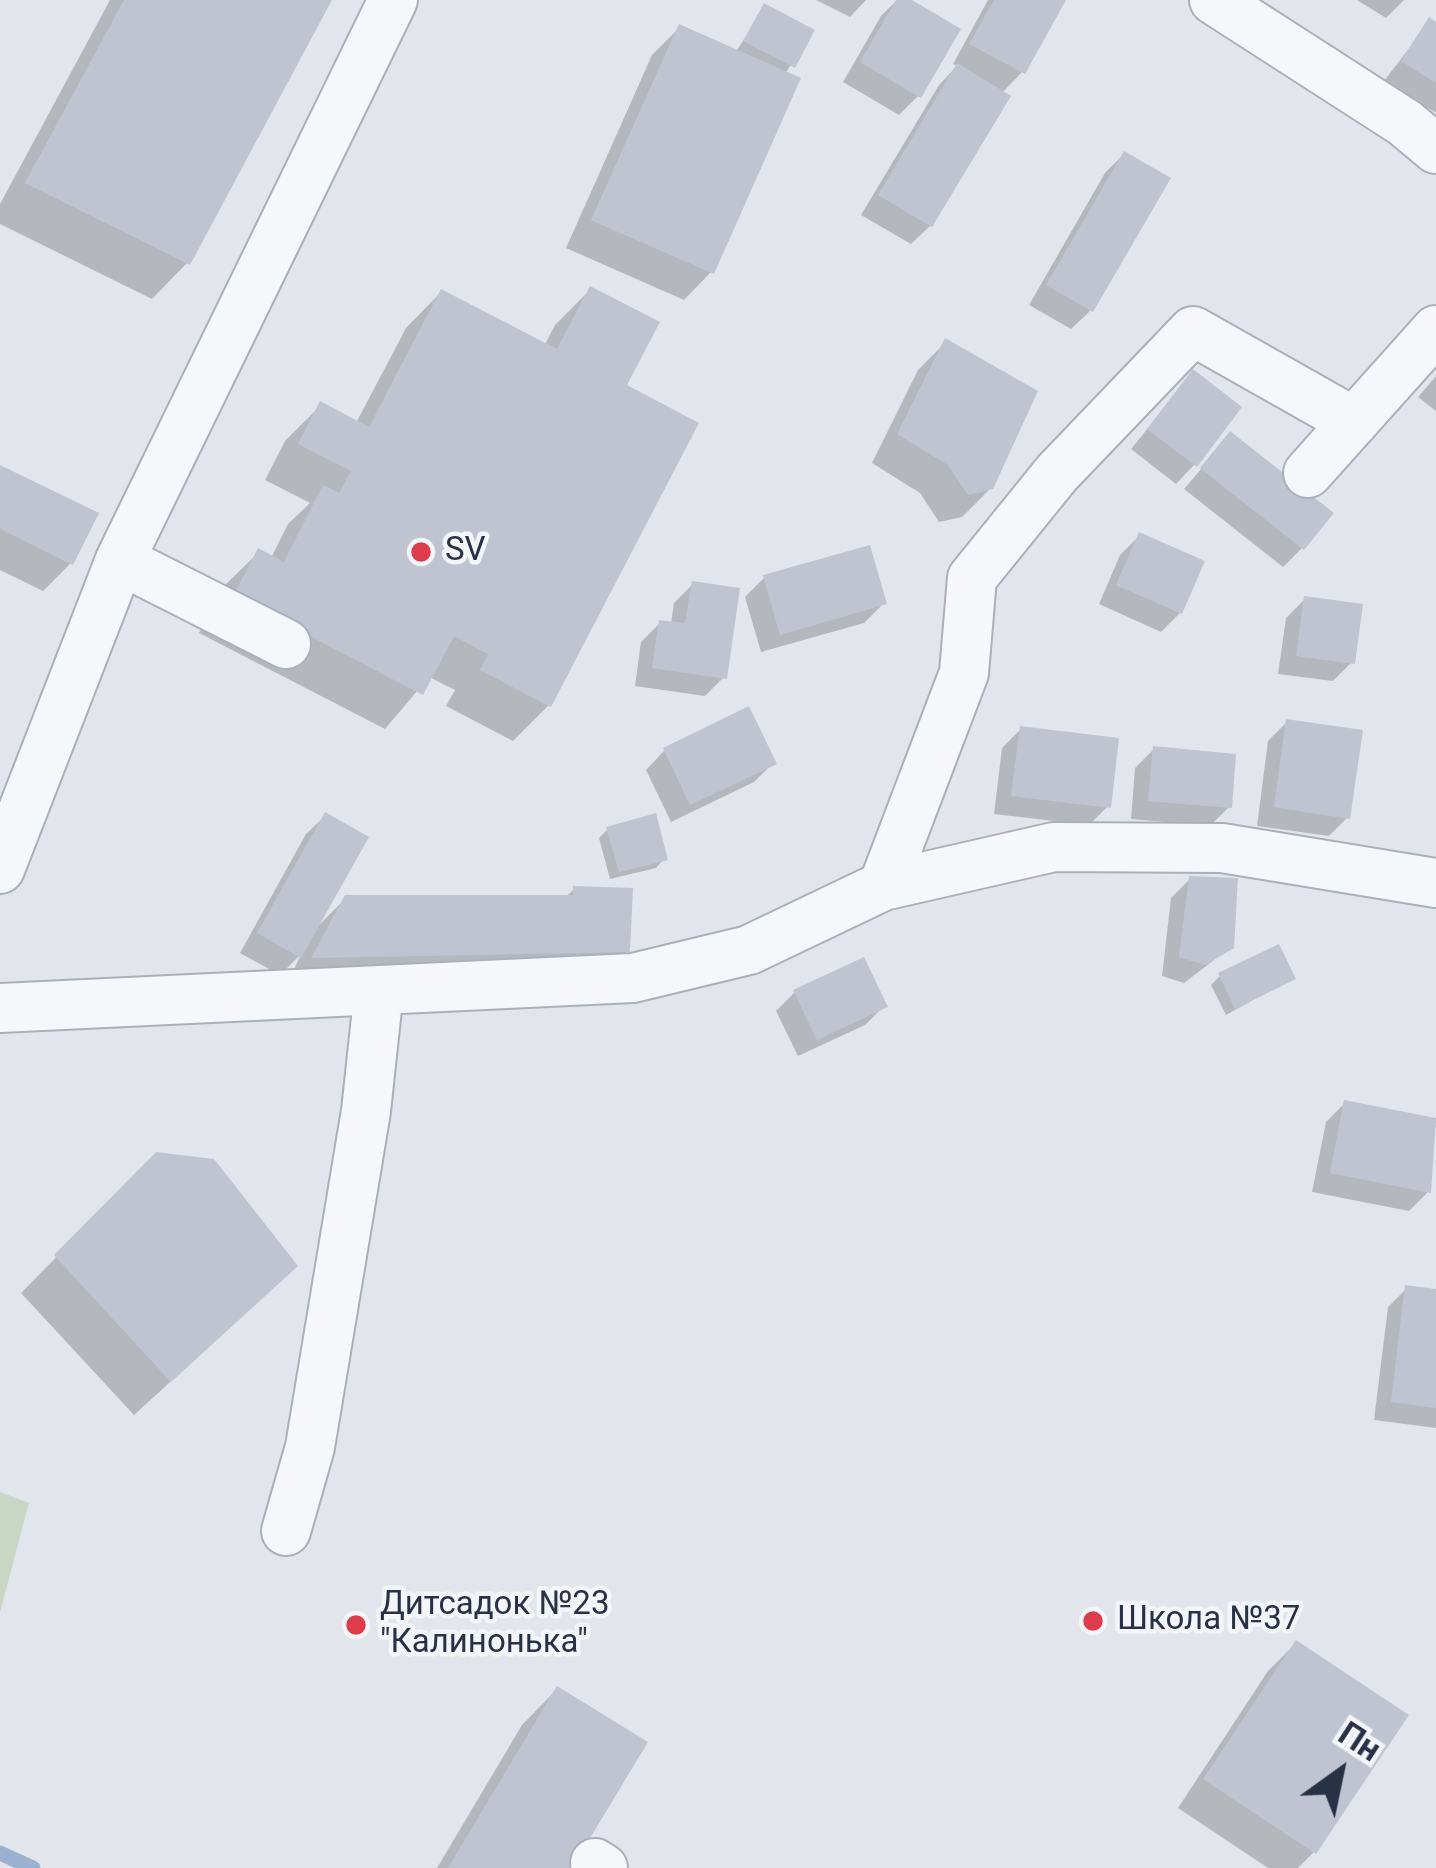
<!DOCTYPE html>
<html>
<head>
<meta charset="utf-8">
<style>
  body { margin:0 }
  #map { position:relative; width:1436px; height:1868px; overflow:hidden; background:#e2e6ec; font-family:Roboto,sans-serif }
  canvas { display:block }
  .north { position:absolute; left:1280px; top:1712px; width:120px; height:120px; -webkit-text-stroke:9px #f3f5f9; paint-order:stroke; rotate:33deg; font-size:33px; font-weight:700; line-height:48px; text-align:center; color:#283146 }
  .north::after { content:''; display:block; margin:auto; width:42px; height:54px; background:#283146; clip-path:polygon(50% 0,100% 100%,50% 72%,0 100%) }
</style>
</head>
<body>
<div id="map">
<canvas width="1436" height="1868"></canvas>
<div class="north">Пн</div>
</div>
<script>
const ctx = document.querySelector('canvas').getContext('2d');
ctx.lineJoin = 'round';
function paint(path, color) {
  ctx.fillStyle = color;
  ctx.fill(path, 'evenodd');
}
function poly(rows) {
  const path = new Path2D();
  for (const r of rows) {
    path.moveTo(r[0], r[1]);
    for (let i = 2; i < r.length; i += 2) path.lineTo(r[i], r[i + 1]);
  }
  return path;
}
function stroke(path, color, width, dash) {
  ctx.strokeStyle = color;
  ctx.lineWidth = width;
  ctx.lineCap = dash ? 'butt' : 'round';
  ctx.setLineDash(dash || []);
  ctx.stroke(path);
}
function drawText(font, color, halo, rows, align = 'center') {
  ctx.font = font + ' Roboto,sans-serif';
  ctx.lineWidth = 9;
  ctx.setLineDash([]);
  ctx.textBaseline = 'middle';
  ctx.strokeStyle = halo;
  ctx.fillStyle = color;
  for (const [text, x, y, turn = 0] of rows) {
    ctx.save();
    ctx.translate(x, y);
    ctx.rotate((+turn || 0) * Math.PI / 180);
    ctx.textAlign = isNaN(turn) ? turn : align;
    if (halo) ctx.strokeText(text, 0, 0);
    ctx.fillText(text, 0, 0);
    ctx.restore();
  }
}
paint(poly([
  [0,1492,29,1503,0,1612]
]), '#c7d7c3');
paint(poly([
  [110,0,328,0,187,263,152,299,0,224,0,204],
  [816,0,866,0,850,17],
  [897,0,906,0,918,96,899,115,843,82,881,16],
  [988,0,1062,0,1022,72,1002,93,930,226,911,244,861,215,939,85,957,66,953,64],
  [1357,0,1404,0,1386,18],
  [764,7,811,32,785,74,711,272,684,300,566,248,652,55,680,27,736,52],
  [1430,21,1436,25,1436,113,1384,81],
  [1124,154,1166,179,1090,311,1071,329,1029,305,1105,173],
  [591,289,623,387,549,705,513,741,446,706,455,690,429,677,385,729,199,633,223,587,259,552,271,558,288,524,310,503,265,480,285,441,321,405,356,423,406,328,441,292,544,346,555,325],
  [946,342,991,488,962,517,939,522,920,493,872,463,918,370],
  [1193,373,1194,465,1176,484,1131,449],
  [1436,376,1436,411,1418,397],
  [1230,435,1302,548,1283,567,1184,489],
  [0,468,71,563,43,591,0,570],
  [1139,536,1180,613,1161,632,1099,604,1120,555],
  [764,578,883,604,864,623,761,652,745,597],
  [693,584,724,677,705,696,635,686,641,642,660,623,671,624,674,603],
  [1305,599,1352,662,1333,681,1278,674,1286,618],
  [1287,722,1348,817,1329,836,1257,826,1268,741],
  [1021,729,1108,806,1089,825,994,814,1002,748],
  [1154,749,1229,807,1210,826,1131,819,1135,768],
  [664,751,773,763,754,782,671,822,646,770],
  [325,816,318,926,346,898,565,898,574,889,627,951,599,979,287,985,301,954,280,975,240,953,306,834],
  [608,829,664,859,656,868,610,879,599,838],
  [1190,879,1231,947,1184,983,1162,976,1171,898],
  [1220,976,1293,978,1226,1015,1211,985],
  [795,992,884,1006,865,1025,798,1056,776,1011],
  [1345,1103,1436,1121,1428,1192,1409,1211,1312,1192,1326,1122],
  [157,1155,259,1301,134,1415,21,1293],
  [1407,1288,1436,1292,1436,1428,1374,1420,1388,1307],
  [1296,1643,1314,1852,1298,1868,1268,1868,1178,1808,1268,1671],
  [557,1689,568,1868,437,1868,522,1725]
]), '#0003');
stroke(poly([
  [0,1853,33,1868]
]), '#9ab1d0', 15);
paint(poly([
  [124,0,332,0,190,265,25,183],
  [896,0,912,0,961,29,921,98,860,62],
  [994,0,1066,0,1025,74,969,44],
  [764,3,815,30,795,68,743,41],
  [1429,17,1436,22,1436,83,1401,61],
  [679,24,801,78,714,274,591,220],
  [957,63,1011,96,932,227,878,195],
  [1124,151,1171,178,1093,312,1046,285],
  [590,286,660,322,627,385,699,423,551,707,480,670,488,654,454,636,423,695,233,596,258,548,284,562,323,485,339,493,351,471,298,444,320,401,369,427,441,289,557,349],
  [945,338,1038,391,993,489,968,495,948,465,897,434],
  [1193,369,1242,407,1197,467,1147,429],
  [1230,431,1334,513,1304,550,1200,468],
  [0,465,99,513,73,565,0,529],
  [1139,532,1205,561,1182,614,1116,585],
  [870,545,887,604,780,635,763,575],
  [692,581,740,588,727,679,652,668,659,620,685,623],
  [1304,596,1363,604,1355,664,1296,656],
  [749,706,777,764,690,805,663,748],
  [1286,719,1363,730,1350,819,1274,807],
  [1020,726,1119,738,1111,808,1011,796],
  [1153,746,1236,754,1232,808,1148,801],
  [325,812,369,837,301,958,257,933],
  [656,813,668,860,619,872,606,827],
  [1189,876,1238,878,1234,948,1205,965,1179,957],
  [573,886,633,888,630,952,311,958,345,895,573,895],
  [1279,944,1296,979,1235,1009,1218,973],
  [864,957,888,1007,817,1040,793,990],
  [1344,1100,1436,1118,1431,1193,1330,1173],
  [156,1152,214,1159,298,1266,171,1382,54,1255],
  [1405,1285,1436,1289,1436,1408,1391,1402],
  [1296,1640,1409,1715,1316,1854,1203,1779],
  [557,1686,648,1742,572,1868,448,1868]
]), '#bfc4d0');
const minor = poly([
  [1214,0,1405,123,1436,149],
  [1308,473,1436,330],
  [120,560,286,644],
  [0,869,120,560,393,0],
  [883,886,964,673,972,578,1057,473,1193,331,1354,422],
  [0,1008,633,978,749,950,883,886,1054,847,1222,848,1436,883],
  [286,1531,310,1447,366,1111,379,990],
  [595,1863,603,1868]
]);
stroke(minor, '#aab0ba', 52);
stroke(minor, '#f6f7fa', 48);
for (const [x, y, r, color] of [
  [421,552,12,"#dd3c4b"],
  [1093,1621,12,"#dd3c4b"],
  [356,1625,12,"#dd3c4b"]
]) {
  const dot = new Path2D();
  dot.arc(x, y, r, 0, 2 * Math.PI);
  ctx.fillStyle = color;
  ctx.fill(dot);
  stroke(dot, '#f3f5f9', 4.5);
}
drawText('33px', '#283146', '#f3f5f9', [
  ["SV",445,552],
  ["Дитсадок №23",380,1606],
  ["\"Калинонька\"",380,1644],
  ["Школа №37",1117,1621]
], 'left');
</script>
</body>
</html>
